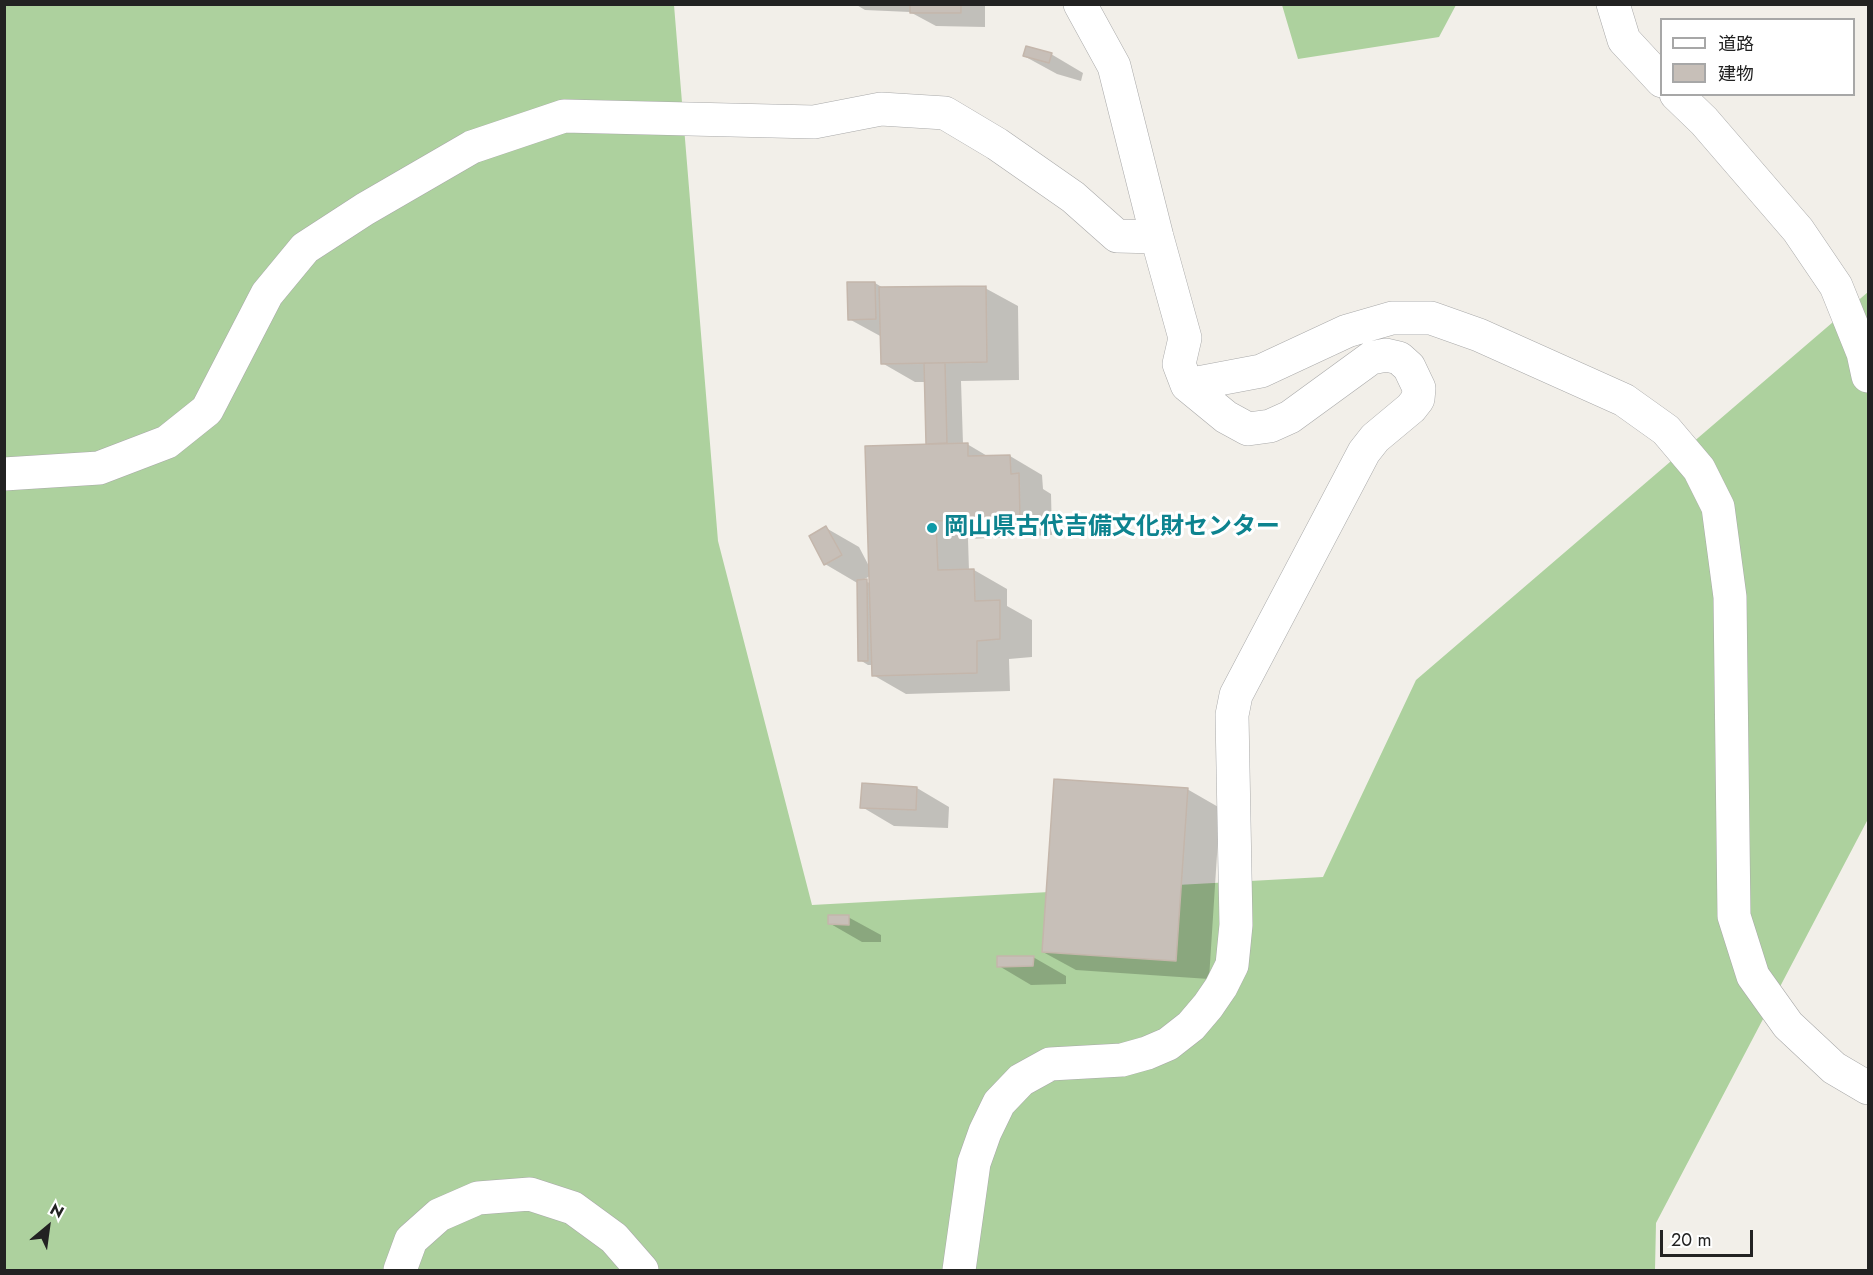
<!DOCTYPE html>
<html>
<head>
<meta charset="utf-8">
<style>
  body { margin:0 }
  #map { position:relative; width:1873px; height:1275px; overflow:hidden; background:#f2efe9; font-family:Jost,"Noto Sans JP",sans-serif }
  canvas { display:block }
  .frame { position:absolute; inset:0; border:6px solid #222; pointer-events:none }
  .legend { position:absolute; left:1660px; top:18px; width:195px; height:78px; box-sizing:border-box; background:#fff; border:2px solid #a7a7a7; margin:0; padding:8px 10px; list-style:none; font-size:18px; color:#222 }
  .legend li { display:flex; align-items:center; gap:12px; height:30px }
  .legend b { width:30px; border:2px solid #a7a7a7 }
  .north { position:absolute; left:18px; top:1197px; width:60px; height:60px; -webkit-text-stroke:4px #fff; paint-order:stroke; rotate:29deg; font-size:16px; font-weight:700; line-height:24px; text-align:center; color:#222 }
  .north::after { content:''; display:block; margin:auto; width:21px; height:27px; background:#222; clip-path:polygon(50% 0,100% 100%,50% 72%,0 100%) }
  .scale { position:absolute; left:1660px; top:1230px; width:93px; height:27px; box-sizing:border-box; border:3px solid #222; border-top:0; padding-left:8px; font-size:18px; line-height:21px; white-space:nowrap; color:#222; -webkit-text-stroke:4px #fff; paint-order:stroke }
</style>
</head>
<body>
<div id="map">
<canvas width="1873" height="1275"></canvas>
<div class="frame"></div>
<ul class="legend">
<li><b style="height:8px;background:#fff"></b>道路</li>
<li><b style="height:16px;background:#c7bfb8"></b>建物</li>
</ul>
<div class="north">N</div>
<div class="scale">20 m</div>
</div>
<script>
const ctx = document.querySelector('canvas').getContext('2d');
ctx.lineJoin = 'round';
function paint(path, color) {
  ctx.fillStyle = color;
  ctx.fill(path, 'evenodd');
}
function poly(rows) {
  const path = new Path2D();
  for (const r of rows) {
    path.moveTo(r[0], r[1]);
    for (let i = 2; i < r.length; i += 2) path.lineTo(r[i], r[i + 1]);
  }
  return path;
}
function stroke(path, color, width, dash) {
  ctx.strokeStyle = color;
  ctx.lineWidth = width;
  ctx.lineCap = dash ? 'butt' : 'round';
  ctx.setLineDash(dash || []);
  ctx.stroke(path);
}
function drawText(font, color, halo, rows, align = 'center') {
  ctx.font = font + ' Jost,"Noto Sans JP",sans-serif';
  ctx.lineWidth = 6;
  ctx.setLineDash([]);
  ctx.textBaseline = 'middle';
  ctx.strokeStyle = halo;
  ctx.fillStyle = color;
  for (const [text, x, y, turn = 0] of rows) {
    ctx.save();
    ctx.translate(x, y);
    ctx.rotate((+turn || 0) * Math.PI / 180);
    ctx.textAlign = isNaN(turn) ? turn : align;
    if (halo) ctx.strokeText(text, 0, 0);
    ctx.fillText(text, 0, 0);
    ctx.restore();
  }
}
paint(poly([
  [5,5,674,5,718,541,812,905,1323,877,1416,680,1868,292,1868,819,1656,1223,1655,1270,5,1270],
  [1282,5,1282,4,1456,5,1439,37,1298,59]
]), '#add19e');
paint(poly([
  [855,4,985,4,985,27,936,26,910,12,865,10],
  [1051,54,1083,73,1081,81,1057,74,1024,56],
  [875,283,885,289,985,288,1018,306,1019,380,961,381,963,444,967,444,989,457,1010,456,1042,475,1043,489,1051,494,1052,535,968,539,969,571,974,570,1007,589,1007,606,1032,620,1032,657,1009,659,1010,691,906,694,873,675,873,665,868,665,860,660,859,584,825,564,826,528,859,547,870,568,932,446,928,443,926,382,915,382,882,363,882,337,849,319],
  [870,576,871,583,861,581],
  [917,788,949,807,948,828,894,826,862,807],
  [1187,789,1220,808,1209,979,1076,970,1043,952],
  [848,917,881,935,881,942,862,942,829,923],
  [1033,957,1066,976,1066,984,1031,985,999,966]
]), '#0003');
const building = poly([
  [910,4,961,4,961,13,910,13,910,4],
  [1026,46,1052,53,1049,63,1023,56,1026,46],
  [847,282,875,282,876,319,848,320,847,282],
  [986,286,987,362,881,364,879,287,986,286],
  [924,363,945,363,947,443,926,444,924,363],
  [968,443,968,456,1010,455,1011,474,1019,473,1020,517,936,521,938,570,974,569,975,601,1000,600,1000,639,977,641,977,673,872,676,865,446,968,443],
  [826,526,842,555,824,565,809,536,826,526],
  [867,579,868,661,858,661,857,580,867,579],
  [1054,779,1188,788,1176,961,1042,952,1054,779],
  [862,783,917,787,916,810,860,808,862,783],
  [828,915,849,915,849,925,828,924,828,915],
  [997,956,1034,956,1033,966,997,967,997,956]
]);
paint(building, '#c7bfb8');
stroke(building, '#c4b6ab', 1.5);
const minor = poly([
  [1613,4,1624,40,1662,81],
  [1676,94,1704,121,1798,230,1836,286,1863,353,1868,376],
  [1187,385,1261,371,1347,331,1392,318,1431,318,1479,335,1624,400,1666,430,1699,469,1718,507,1730,597,1734,916,1753,976,1788,1025,1834,1068,1868,1088],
  [4,474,99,468,167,442,207,410,267,294,305,248,365,209,472,147,564,116,814,122,881,109,945,113,997,144,1073,197,1117,236,1157,237],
  [400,1270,411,1240,439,1215,478,1198,530,1194,573,1208,614,1238,642,1270],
  [959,1270,974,1163,985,1132,999,1103,1021,1080,1050,1064,1122,1060,1147,1053,1168,1044,1191,1026,1208,1006,1221,987,1232,965,1236,925,1232,715,1236,695,1364,452,1375,438,1411,408,1418,399,1419,388,1409,367,1399,358,1386,355,1371,358,1290,417,1270,426,1248,429,1226,417,1187,385,1179,364,1185,338,1157,237,1114,66,1080,4]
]);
stroke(minor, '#a9a9a9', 34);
stroke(minor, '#fff', 33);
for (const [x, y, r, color] of [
  [932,528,6,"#0f9aa8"]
]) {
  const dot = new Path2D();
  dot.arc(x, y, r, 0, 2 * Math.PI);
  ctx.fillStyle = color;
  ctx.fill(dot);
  stroke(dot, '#fff', 2);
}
drawText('bold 24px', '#0d838f', '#fff', [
  ["岡山県古代吉備文化財センター",944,528]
], 'left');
</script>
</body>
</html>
